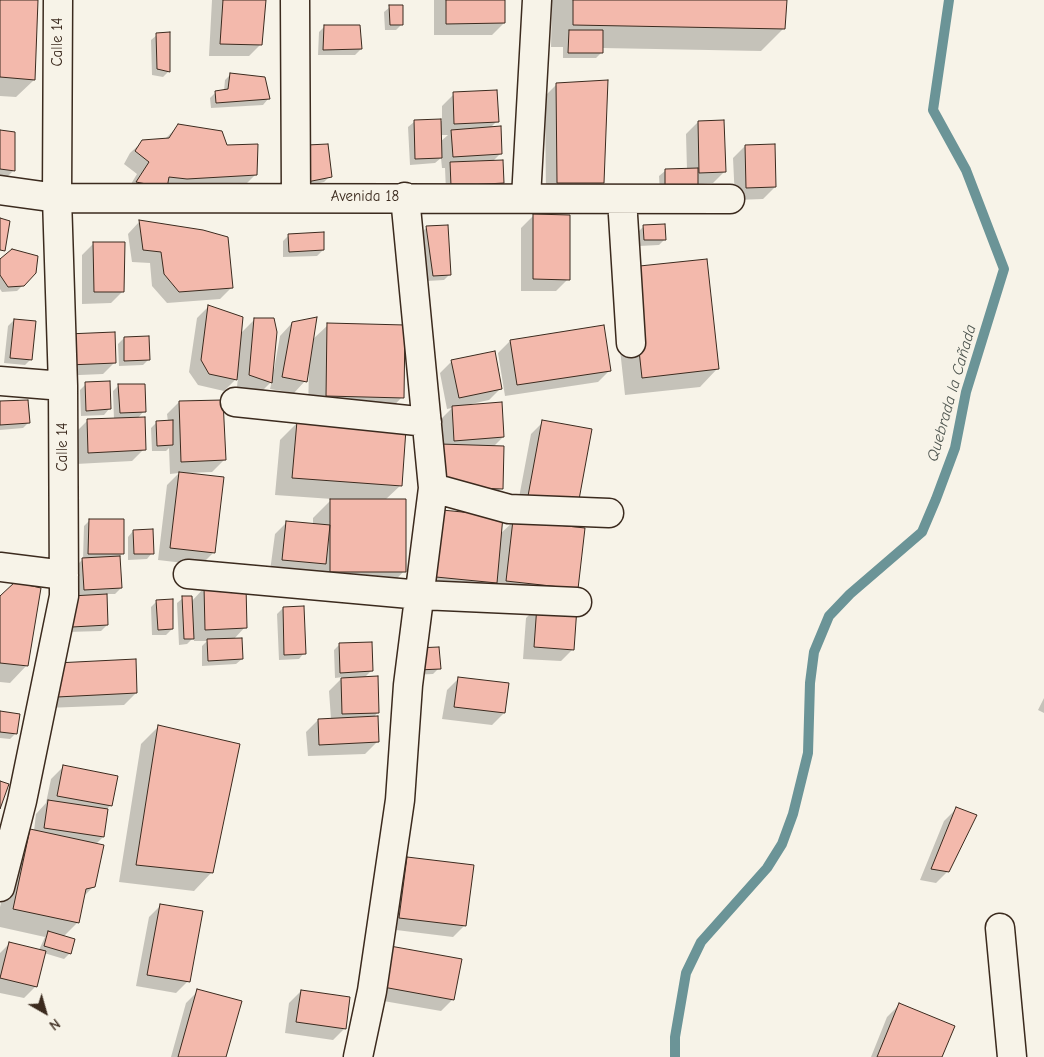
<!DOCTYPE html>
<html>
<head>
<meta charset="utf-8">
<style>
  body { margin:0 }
  #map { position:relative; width:1044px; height:1057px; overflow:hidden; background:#f7f3e8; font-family:"Comic Neue",sans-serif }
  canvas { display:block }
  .north { position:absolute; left:20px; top:987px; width:50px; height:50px; -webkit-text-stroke:4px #f7f3e8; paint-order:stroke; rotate:142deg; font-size:14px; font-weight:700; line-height:20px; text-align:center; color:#3b2a1e }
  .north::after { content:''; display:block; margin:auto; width:18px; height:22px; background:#3b2a1e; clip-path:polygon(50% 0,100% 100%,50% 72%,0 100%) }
</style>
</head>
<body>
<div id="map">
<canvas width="1044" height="1057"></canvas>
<div class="north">N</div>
</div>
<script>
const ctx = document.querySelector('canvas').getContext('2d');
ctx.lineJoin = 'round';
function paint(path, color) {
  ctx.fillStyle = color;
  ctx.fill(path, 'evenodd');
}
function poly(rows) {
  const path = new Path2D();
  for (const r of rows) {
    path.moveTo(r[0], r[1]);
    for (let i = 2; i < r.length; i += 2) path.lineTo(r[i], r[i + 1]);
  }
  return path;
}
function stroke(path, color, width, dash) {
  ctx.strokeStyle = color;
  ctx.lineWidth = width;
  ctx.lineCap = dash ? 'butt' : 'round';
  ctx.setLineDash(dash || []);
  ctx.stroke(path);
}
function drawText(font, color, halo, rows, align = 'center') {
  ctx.font = font + ' "Comic Neue",sans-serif';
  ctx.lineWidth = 4.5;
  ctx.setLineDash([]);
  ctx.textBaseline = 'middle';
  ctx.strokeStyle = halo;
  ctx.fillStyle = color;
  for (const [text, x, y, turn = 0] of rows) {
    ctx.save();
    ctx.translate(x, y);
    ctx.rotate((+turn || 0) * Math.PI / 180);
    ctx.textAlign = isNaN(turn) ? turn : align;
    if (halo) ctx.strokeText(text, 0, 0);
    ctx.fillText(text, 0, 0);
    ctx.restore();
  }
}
paint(poly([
  [0,0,37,0,34,80,16,97,0,96],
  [212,0,265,0,261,44,249,56,209,56],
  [434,0,504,0,504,23,492,35,434,35],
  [552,0,786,0,784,28,761,51,602,48,601,53,596,58,563,58,563,47,551,47],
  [390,7,402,24,396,30,385,30,384,12],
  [325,26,359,26,361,49,355,55,318,55,319,32],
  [169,34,168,72,163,77,152,75,151,40,157,35],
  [231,74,268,99,263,105,211,108,210,98,216,92,224,91,225,80],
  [557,84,603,182,591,194,546,195,545,96],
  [454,94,497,121,490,128,501,153,492,162,503,183,497,188,446,191,445,168,442,168,441,158,435,163,410,165,408,127,414,122,442,121,442,106],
  [440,135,448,135,440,142],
  [698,122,725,171,713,183,697,184,660,193,659,176,665,171,687,170,686,134],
  [178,126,226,146,255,175,243,187,125,194,137,174,124,164,130,153,143,141,165,139],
  [0,131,14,170,2,182,0,182],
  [307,146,330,176,324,182,302,187],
  [745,146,775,187,763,199,735,200,733,158],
  [533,216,568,279,556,291,521,291,521,228],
  [139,222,232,287,220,299,167,303,152,286,150,263,132,262,128,234],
  [644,226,665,239,659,245,639,246,638,232],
  [427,227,450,274,444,280,427,281,421,233],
  [289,235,323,250,317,256,283,257,283,241],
  [94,243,123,291,111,303,82,304,82,255],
  [0,261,23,285,17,291,2,292,0,289],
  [631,269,717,369,700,387,625,395,613,286],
  [209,306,240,334,255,319,272,370,274,370,280,336,292,323,312,340,328,325,402,397,385,415,308,413,309,367,308,367,305,381,294,393,270,389,272,381,259,394,237,387,238,377,224,391,198,385,189,372,197,318],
  [14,320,31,359,25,365,4,363,8,326],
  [114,333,115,362,103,374,57,376],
  [124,338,149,359,143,365,119,366,118,344],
  [510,341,610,370,598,382,505,396,498,353],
  [452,361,501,388,489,400,471,404,503,437,493,447,501,488,489,500,442,445,441,419,452,408,447,409,440,373],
  [86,384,109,409,104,415,81,416,80,390],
  [119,385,144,411,137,419,144,449,132,461,76,464,75,433,87,421,114,420,113,391],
  [179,402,224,460,212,472,188,473,213,553,201,565,158,560,167,485,179,473,170,474,169,448,166,451,152,451,151,428,157,422,168,422,167,414],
  [0,403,28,423,23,428,0,430],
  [543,422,590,430,517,508,531,434],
  [297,423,401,485,385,500,404,571,387,589,270,571,275,534,287,522,313,525,313,518,332,499,275,495,280,440],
  [90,520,123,553,119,557,121,588,115,594,106,594,107,625,101,631,67,632,79,597,77,565,83,559,84,526],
  [513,522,577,588,494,592,496,582,484,594,425,589,431,524,500,534],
  [133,531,152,553,147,559,128,560,128,537],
  [204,588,245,627,234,639,242,659,236,664,202,666,202,646,207,641,194,641,194,637,187,644,179,645,177,603,183,598,191,602],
  [0,598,27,665,10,683,0,682],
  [157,601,172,629,166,635,152,635,151,607],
  [538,606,573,649,561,661,523,659,526,618],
  [283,608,304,653,299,659,279,660,277,614],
  [340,644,372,670,364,678,378,712,373,718,377,742,365,754,308,756,306,732,318,720,331,719,329,691,343,677,335,678,334,650],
  [410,655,439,668,433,674,411,675],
  [44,676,136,693,124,705,46,708],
  [459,678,504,713,492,725,442,719,447,690],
  [1044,698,1044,713,1038,710],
  [0,712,15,734,10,739,0,738],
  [159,726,211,873,194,891,119,882,141,744],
  [63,767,111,805,107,809,103,837,96,844,94,886,83,897,78,922,63,937,70,953,64,959,44,953,36,986,24,998,0,993,0,953,10,943,39,950,45,937,0,927,0,907,13,848,31,830,34,831,36,814,46,803,51,779],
  [956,809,948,871,936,883,920,880,944,821],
  [408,858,465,925,453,937,388,929,396,870],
  [161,905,188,981,176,993,136,986,149,917],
  [379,959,453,999,441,1011,372,999],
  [198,991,225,1057,171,1057,186,1003],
  [301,991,345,1028,333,1040,285,1033,289,1003],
  [899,1005,941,1057,871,1057,887,1017]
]), '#0003');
stroke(poly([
  [675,1057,675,1037,686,973,701,942,767,868,782,844,793,814,808,753,810,683,814,652,829,616,850,594,922,532,936,499,955,448,966,392,1004,269,966,170,933,110,949,0]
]), '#6b9497', 10);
const building = poly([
  [0,0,38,0,35,80,0,77,0,0],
  [223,0,266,0,262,45,220,44,223,0],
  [446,0,505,0,505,23,446,24,446,0],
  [573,0,787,0,785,29,573,25,573,0],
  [389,5,403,5,403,25,390,25,389,5],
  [324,25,360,25,362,49,323,50,324,25],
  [569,30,603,30,603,53,568,53,569,30],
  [170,32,170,72,157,69,156,33,170,32],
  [230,73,265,77,270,99,216,103,215,91,228,89,230,73],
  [608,80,604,183,557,183,556,83,608,80],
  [497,90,499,122,454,124,453,92,497,90],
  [441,119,442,158,415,159,414,120,441,119],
  [724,120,726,172,699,173,698,121,724,120],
  [178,124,222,131,227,145,258,144,257,175,187,179,169,177,167,188,136,182,149,162,135,151,142,140,169,138,178,124],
  [501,126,502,154,453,157,451,130,501,126],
  [0,130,15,132,15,171,0,169,0,130],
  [328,144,332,177,307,182,307,145,328,144],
  [775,144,776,187,746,188,745,145,775,144],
  [503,160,504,183,451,186,450,162,503,160],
  [698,168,698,186,665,187,665,169,698,168],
  [533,214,570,215,570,280,533,279,533,214],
  [0,218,10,221,5,251,0,250,0,218],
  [139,220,203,230,228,237,233,288,179,292,164,274,161,252,143,250,139,220],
  [665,224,666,240,644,240,643,225,665,224],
  [448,225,451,275,433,276,426,226,448,225],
  [324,232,324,250,289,252,288,234,324,232],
  [93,242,125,242,124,292,94,292,93,242],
  [12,249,38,256,36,273,24,286,8,287,0,275,0,259,12,249],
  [707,259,719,369,642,378,630,267,707,259],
  [208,305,243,317,237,380,209,374,201,360,208,305],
  [317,317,307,382,282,377,292,322,317,317],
  [254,318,274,318,277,332,272,383,249,375,254,318],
  [14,319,36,321,32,360,10,358,14,319],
  [327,323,405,325,404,398,326,396,327,323],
  [604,325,611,371,517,385,510,340,604,325],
  [115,332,116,363,68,365,67,334,115,332],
  [149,336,150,360,124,361,124,337,149,336],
  [495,351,502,389,459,398,451,360,495,351],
  [110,381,111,409,86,411,85,382,110,381],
  [118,384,145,384,146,412,120,413,118,384],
  [28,400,30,423,0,425,0,401,28,400],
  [223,400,226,460,181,462,179,401,223,400],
  [502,402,504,437,454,441,452,406,502,402],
  [145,417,146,450,88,453,87,419,145,417],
  [173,420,173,445,157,446,156,421,173,420],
  [542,420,592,429,578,505,528,496,542,420],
  [297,421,406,429,402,486,292,478,297,421],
  [440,444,504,446,503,489,439,487,440,444],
  [179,472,224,477,215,553,170,548,179,472],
  [330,499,406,499,406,572,330,572,330,499],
  [442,510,503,516,497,583,436,577,442,510],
  [89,519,124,519,124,554,88,554,89,519],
  [513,520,585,528,578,589,506,581,513,520],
  [286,521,330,525,326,564,282,560,286,521],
  [153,529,154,554,134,554,133,530,153,529],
  [120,556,122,588,84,590,82,558,120,556],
  [15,582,41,588,28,666,0,663,0,596,15,582],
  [246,586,247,628,205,630,204,587,246,586],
  [107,594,108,625,72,627,71,596,107,594],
  [182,596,192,596,194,639,184,639,182,596],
  [173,599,173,629,158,630,156,600,173,599],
  [537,605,577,607,574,650,534,647,537,605],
  [304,606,306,654,284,655,283,607,304,606],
  [242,638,243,659,208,661,207,639,242,638],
  [372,642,373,671,340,673,339,643,372,642],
  [439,647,441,669,417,670,416,648,439,647],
  [136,659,137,693,57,697,56,663,136,659],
  [378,676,379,713,342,714,341,678,378,676],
  [458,677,509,683,505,713,454,707,458,677],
  [0,711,20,714,17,734,0,732,0,711],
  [378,716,379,742,319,745,318,719,378,716],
  [158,725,240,744,213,873,136,865,158,725],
  [63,765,118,776,112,806,57,796,63,765],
  [0,781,9,784,0,809,0,781],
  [48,800,108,809,104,837,44,828,48,800],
  [956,807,977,815,949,872,931,869,956,807],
  [30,829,104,845,95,887,86,889,79,923,13,909,30,829],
  [407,857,474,865,466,926,399,918,407,857],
  [160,904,203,911,190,982,147,975,160,904],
  [48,931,75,939,71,954,44,946,48,931],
  [9,942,46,951,37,987,0,978,9,942],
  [390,946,462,959,454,1000,383,987,390,946],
  [197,989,242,1001,226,1057,178,1057,197,989],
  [301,990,350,997,346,1029,296,1022,301,990],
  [899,1003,955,1026,942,1057,877,1057,899,1003]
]);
paint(building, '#f3b9ac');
stroke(building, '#3b2a1e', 1);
const minor = poly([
  [295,0,296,197],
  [0,190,57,198,730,199],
  [526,198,537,0],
  [622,199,631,343],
  [0,381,63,386],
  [235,402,427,422],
  [433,488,509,509,609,513],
  [0,567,64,575],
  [188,574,421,595,577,602],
  [0,887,22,801,64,596,63,386,57,198,58,0],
  [1000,928,1012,1057],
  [358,1057,372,991,400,800,408,685,433,488,405,197]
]);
stroke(minor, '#3b2a1e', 31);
stroke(minor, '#f7f3e8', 28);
drawText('15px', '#3b2a1e', '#f7f3e8', [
  ["Calle 14",58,42,-90],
  ["Avenida 18",365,197],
  ["Calle 14",63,447,-90]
]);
drawText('italic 16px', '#4f5650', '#f7f3e8', [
  ["Quebrada la Cañada",952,393,-74]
]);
</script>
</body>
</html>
